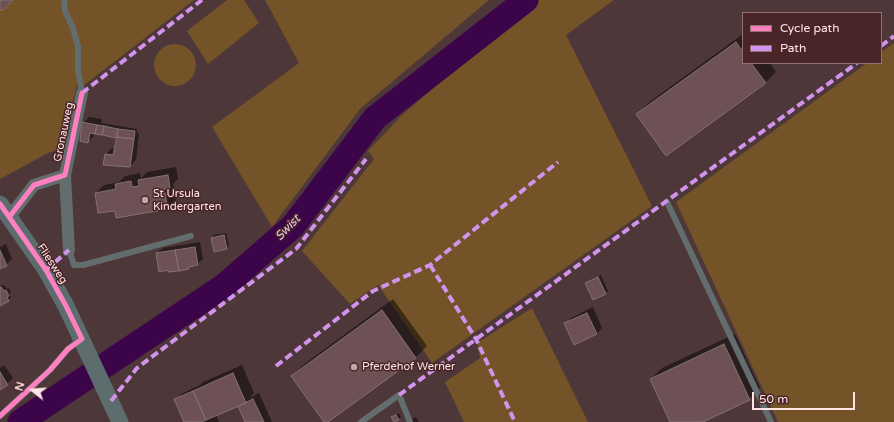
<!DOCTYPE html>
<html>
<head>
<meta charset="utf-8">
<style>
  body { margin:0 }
  #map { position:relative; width:894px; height:422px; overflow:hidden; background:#4d3739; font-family:"Varela Round",sans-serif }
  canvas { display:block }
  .legend { position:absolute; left:742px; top:12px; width:140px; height:52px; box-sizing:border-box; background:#4a2528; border:1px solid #927174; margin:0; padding:5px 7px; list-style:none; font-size:12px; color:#fee4e5 }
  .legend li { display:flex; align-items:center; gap:8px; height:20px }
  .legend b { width:20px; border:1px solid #927174 }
  .north { position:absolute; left:12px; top:370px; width:40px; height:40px; -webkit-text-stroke:3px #4a2528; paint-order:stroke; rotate:287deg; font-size:11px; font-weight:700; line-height:16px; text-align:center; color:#fee4e5 }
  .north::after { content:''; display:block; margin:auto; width:14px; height:18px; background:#fee4e5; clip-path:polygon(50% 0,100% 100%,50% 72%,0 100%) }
  .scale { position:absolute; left:752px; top:392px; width:103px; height:18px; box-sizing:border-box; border:2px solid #fee4e5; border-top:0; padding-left:5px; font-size:12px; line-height:14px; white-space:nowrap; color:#fee4e5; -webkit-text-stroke:3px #4a2528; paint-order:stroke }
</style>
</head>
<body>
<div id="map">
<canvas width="894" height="422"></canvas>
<ul class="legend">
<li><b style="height:5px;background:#ff80c0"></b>Cycle path</li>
<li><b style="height:5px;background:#d193ec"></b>Path</li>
</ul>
<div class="north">N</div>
<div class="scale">50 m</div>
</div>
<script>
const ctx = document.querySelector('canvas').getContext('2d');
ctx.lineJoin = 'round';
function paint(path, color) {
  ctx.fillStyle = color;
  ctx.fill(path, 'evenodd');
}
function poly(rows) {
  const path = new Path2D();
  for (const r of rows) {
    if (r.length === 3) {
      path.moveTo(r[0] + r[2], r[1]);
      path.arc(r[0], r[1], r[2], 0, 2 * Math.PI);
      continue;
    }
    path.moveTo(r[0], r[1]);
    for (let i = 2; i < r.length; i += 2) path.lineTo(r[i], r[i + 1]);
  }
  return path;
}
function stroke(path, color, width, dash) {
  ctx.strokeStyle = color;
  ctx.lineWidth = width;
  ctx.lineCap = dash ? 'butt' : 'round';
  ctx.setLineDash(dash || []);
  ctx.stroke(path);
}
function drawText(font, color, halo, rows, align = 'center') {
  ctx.font = font + ' "Varela Round",sans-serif';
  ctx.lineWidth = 3;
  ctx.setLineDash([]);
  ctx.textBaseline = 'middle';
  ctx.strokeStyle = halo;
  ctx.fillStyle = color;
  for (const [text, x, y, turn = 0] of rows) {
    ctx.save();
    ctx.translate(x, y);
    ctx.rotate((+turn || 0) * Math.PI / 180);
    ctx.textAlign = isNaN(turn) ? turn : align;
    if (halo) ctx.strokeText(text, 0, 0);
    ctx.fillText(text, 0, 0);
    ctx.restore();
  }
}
paint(poly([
  [0,0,194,0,83,86,80,74,60,149,46,154,0,179],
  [227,0,244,0,259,23,208,64,187,31],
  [265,0,489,0,360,109,272,227,212,127,299,63],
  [536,0,614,0,566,35,652,206,432,363,378,285,350,304,302,251,374,159,368,151,403,114],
  [894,43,894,422,778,422,676,202,867,63,881,63,881,52],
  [175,65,21],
  [532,308,588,422,464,422,445,382,480,358,477,343]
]), '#735327');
paint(poly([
  [743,34,743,63,770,63,776,72,765,83,637,114,648,103],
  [89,117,102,119,101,123,137,129,137,133,139,134,136,160,130,166,104,164,106,154,112,148,115,149,118,135,116,137,94,133,94,136,88,141,83,123],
  [176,167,178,179,173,184,176,199,167,208,116,210,96,193,104,185,119,182,125,176,140,173,141,179,147,172],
  [226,233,229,246,226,249,212,238,214,235],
  [200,242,203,259,197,264,191,265,188,268,157,253,163,248],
  [6,244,12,259,6,265,0,268,0,247],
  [601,275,608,291,606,293,593,299,586,284,589,281],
  [2,285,2,286,4,285,7,289,9,288,11,292,9,294,11,298,0,305,0,286],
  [393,299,427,346,416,357,326,422,292,376,303,365],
  [593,307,602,328,597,334,565,324,571,318],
  [735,334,760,388,749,399,700,422,671,422,651,379,662,368],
  [4,365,13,378,7,384,0,389,0,368],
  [242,365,254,393,249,398,259,393,272,422,247,422,239,405,216,415,219,422,186,422,176,399,181,394,200,385,203,382],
  [399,413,401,417,398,419,393,417],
  [416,417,419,422,405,422,406,422]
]), '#0007');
stroke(poly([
  [20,422,224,286,293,226,375,118,526,0]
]), '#3c054a', 25);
const building = poly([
  [0,0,13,0,2,11,0,9,0,0],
  [736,42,743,52,743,63,751,63,766,83,666,156,636,114,736,42],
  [82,122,97,125,95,134,90,133,88,143,80,141,82,122],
  [97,125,104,126,102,135,95,134,97,125],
  [104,126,118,129,116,138,102,135,104,126],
  [118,129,135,131,134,139,117,137,118,129],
  [117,137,134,139,130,167,103,165,105,154,113,155,117,137],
  [168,175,170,188,164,189,168,209,116,218,115,211,98,213,95,193,116,189,115,184,131,181,132,187,139,186,138,180,168,175],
  [224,235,227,249,214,252,211,238,224,235],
  [195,247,198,265,189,267,189,269,179,271,175,250,195,247],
  [0,250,7,266,0,269,0,250],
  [175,250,179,271,168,272,168,270,159,272,156,253,175,250],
  [598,277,606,294,593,300,585,283,598,277],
  [1,287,4,291,6,290,9,296,7,297,9,301,0,306,0,288,1,287],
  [382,310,416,358,328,422,324,422,291,376,382,310],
  [587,313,597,334,574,345,564,323,587,313],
  [724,344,750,400,703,422,670,422,650,379,724,344],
  [0,372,8,385,0,390,0,372],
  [233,373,246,403,206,420,193,391,233,373],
  [193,391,206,420,201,422,184,422,174,399,193,391],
  [253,399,264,422,245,422,238,406,253,399],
  [396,415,399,420,394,422,391,417,396,415]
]);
paint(building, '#6e5154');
stroke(building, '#847173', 1);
stroke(poly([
  [64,0,65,11,73,28,78,47,78,70,82,93],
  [667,202,771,422],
  [69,250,74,265,83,265,191,236],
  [0,416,50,370,68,349,80,340],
  [361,422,399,395,410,422]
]), '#646d6d', 6);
stroke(poly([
  [65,175,69,250],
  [10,216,34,185,65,175,82,93]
]), '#646d6d', 12);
stroke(poly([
  [0,204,46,270,66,306,120,422]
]), '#5d6d6e', 17);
stroke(poly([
  [881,46,894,36],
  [82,93,202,0],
  [430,265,476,339,515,422],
  [46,270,69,250],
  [276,366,373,291,430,265,558,162],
  [399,395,857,63],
  [111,401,137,368,296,249,366,159]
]), '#d193ec', 4, [8, 4]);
stroke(poly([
  [0,204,46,270,66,306,82,339,68,349,50,370,0,416],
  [10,216,34,185,65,175,82,93]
]), '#ff80c0', 5);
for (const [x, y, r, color] of [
  [145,200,4,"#c0a7a9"],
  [354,367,4,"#c0a7a9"]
]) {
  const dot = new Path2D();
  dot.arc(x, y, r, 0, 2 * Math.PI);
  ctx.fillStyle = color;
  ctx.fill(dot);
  stroke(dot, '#4a2528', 1.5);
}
drawText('11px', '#fee4e5', '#4a2528', [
  ["Gronauweg",64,132,-78],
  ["Fliesweg",52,264,57]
]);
drawText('11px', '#fee4e5', '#4a2528', [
  ["St Ursula",153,194],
  ["Kindergarten",153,207],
  ["Pferdehof Werner",362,367]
], 'left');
drawText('italic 12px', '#e6c9f3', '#4a2528', [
  ["Swist",288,228,-46]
]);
</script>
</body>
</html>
